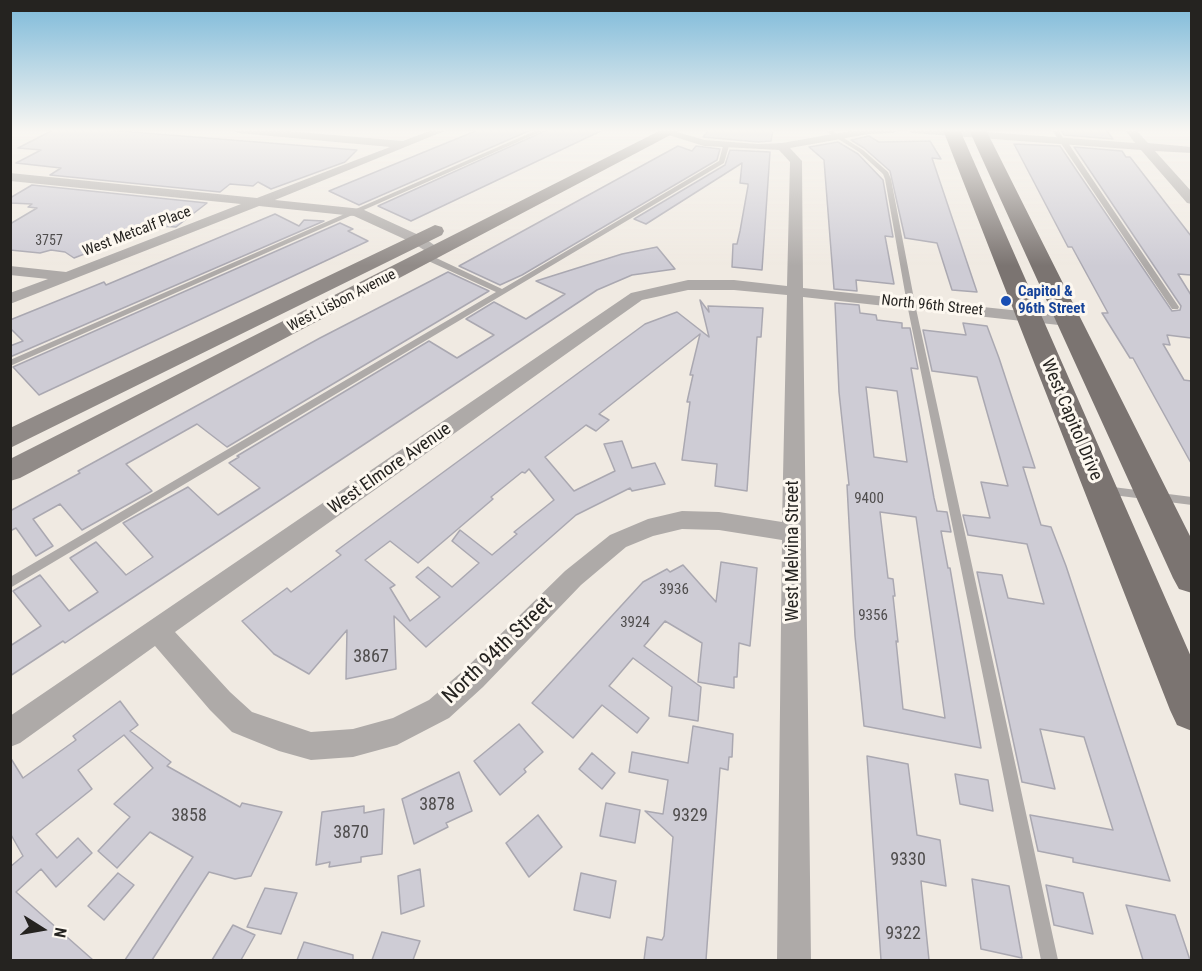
<!DOCTYPE html>
<html>
<head>
<meta charset="utf-8">
<style>
  body { margin:0 }
  #map { position:relative; width:1202px; height:971px; overflow:hidden; background:#f0eae2; font-family:"Roboto Condensed",sans-serif }
  canvas { display:block }
  .frame { position:absolute; inset:0; border:12px solid #252320; pointer-events:none }
  .north { position:absolute; left:12px; top:899px; width:60px; height:60px; -webkit-text-stroke:4px #fdf8f0; paint-order:stroke; rotate:101deg; font-size:16px; font-weight:700; line-height:24px; text-align:center; color:#252320 }
  .north::after { content:''; display:block; margin:auto; width:21px; height:27px; background:#252320; clip-path:polygon(50% 0,100% 100%,50% 72%,0 100%) }
</style>
</head>
<body>
<div id="map">
<canvas width="1202" height="971"></canvas>
<div class="frame"></div>
<div class="north">N</div>
</div>
<script>
const ctx = document.querySelector('canvas').getContext('2d');
ctx.lineJoin = 'round';
function paint(path, color) {
  ctx.fillStyle = color;
  ctx.fill(path, 'evenodd');
}
function poly(rows) {
  const path = new Path2D();
  for (const r of rows) {
    path.moveTo(r[0], r[1]);
    for (let i = 2; i < r.length; i += 2) path.lineTo(r[i], r[i + 1]);
  }
  return path;
}
function stroke(path, color, width, dash) {
  ctx.strokeStyle = color;
  ctx.lineWidth = width;
  ctx.lineCap = dash ? 'butt' : 'round';
  ctx.setLineDash(dash || []);
  ctx.stroke(path);
}
function drawText(font, color, halo, rows, align = 'center') {
  ctx.font = font + ' "Roboto Condensed",sans-serif';
  ctx.lineWidth = 6;
  ctx.setLineDash([]);
  ctx.textBaseline = 'middle';
  ctx.strokeStyle = halo;
  ctx.fillStyle = color;
  for (const [text, x, y, turn = 0] of rows) {
    ctx.save();
    ctx.translate(x, y);
    ctx.rotate((+turn || 0) * Math.PI / 180);
    ctx.textAlign = isNaN(turn) ? turn : align;
    if (halo) ctx.strokeText(text, 0, 0);
    ctx.fillText(text, 0, 0);
    ctx.restore();
  }
}
const building = poly([
  [53,130,107,130,357,150,345,162,271,189,258,182,253,186,230,184,220,192,50,175,61,168,16,163,41,150,18,148,53,130],
  [478,130,531,130,359,205,329,191,478,130],
  [547,130,603,130,411,221,378,206,547,130],
  [709,130,773,130,771,141,758,142,703,137,709,130],
  [1061,130,1106,130,1113,139,1064,135,1061,130],
  [869,136,879,142,930,141,941,159,932,158,977,292,952,290,937,243,905,238,890,171,864,148,851,140,869,136],
  [838,142,858,154,883,180,893,237,885,236,894,284,856,280,857,291,834,289,824,160,809,147,838,142],
  [1014,144,1060,146,1172,311,1180,310,1181,306,1074,147,1122,151,1126,157,1130,157,1191,236,1191,275,1178,274,1191,295,1191,338,1167,335,1170,345,1163,344,1184,380,1191,381,1191,463,1133,358,1130,358,1102,313,1108,313,1072,247,1068,247,1014,144],
  [678,146,692,151,696,146,720,149,717,160,522,275,500,285,459,266,678,146],
  [730,150,770,152,762,270,732,267,733,244,737,244,740,231,748,186,748,184,740,183,742,163,646,224,634,219,725,165,730,150],
  [32,185,207,203,176,227,157,226,74,258,65,252,51,250,40,253,10,250,10,224,37,208,28,207,32,204,10,203,10,198,32,185],
  [275,214,299,226,304,220,324,221,10,357,10,346,23,341,10,328,10,320,104,282,106,285,275,214],
  [340,223,353,229,348,231,368,241,39,395,13,367,340,223],
  [657,247,675,269,632,275,597,290,87,628,65,643,63,641,10,676,10,646,41,626,13,591,40,575,69,611,98,592,70,558,96,542,126,575,153,557,123,523,188,487,218,515,260,488,229,463,239,457,237,456,429,341,457,358,494,335,466,319,494,302,526,319,565,294,536,281,622,254,657,247],
  [448,272,489,291,227,447,197,424,126,464,152,491,82,530,60,504,33,519,53,546,36,556,16,528,10,531,10,511,80,473,78,471,320,338,448,272],
  [700,300,709,312,708,306,763,308,761,337,757,337,747,491,715,486,717,464,682,460,690,402,687,402,693,375,690,375,700,334,599,414,609,420,596,431,586,425,545,457,574,491,615,471,604,444,622,441,632,468,655,463,665,484,632,491,630,488,576,515,426,647,394,616,396,669,346,679,347,630,309,674,274,654,242,621,287,588,291,592,341,555,336,551,645,324,677,312,709,337,700,300],
  [529,469,554,500,514,532,517,534,492,555,460,530,452,541,479,563,452,587,428,567,416,577,440,597,410,621,390,588,395,585,365,560,390,541,418,563,493,499,491,497,522,472,525,473,529,469],
  [835,303,859,305,860,313,876,315,877,320,902,323,902,328,910,328,918,369,911,368,934,498,937,511,947,512,951,532,941,531,948,568,950,568,981,748,864,726,855,636,847,485,849,485,839,392,835,303],
  [866,387,897,391,907,462,874,457,866,387],
  [880,512,916,517,945,718,903,709,896,641,898,642,893,596,895,596,893,579,888,578,880,512],
  [963,323,987,326,999,358,1035,468,1023,467,1041,525,1051,527,1066,566,1170,881,1073,862,1073,858,1038,851,1030,815,1113,830,1084,737,1040,729,1055,789,1022,782,977,572,1002,575,1008,598,1044,604,1027,544,968,535,963,515,990,518,981,482,1008,486,977,377,932,371,923,330,966,335,963,323],
  [721,562,757,568,750,646,739,643,737,677,734,677,734,688,698,682,702,643,665,621,644,646,701,687,698,721,669,716,672,687,633,658,609,686,649,718,637,733,602,705,573,738,532,703,643,582,667,569,670,572,683,565,716,602,721,562],
  [120,701,138,725,130,731,171,762,167,766,240,807,242,803,282,812,251,876,235,879,209,872,152,960,125,960,193,857,150,832,117,868,98,851,130,817,114,804,153,768,124,735,78,770,92,789,36,834,57,858,78,838,92,853,56,887,41,869,16,892,93,960,10,960,10,867,23,856,10,833,10,757,23,778,76,740,73,736,120,701],
  [519,724,543,752,524,769,526,772,500,795,474,761,519,724],
  [693,726,733,734,732,757,729,757,728,770,720,768,706,960,644,960,647,937,662,940,664,936,673,837,645,811,663,814,668,780,629,772,632,752,688,763,693,726],
  [592,753,615,773,602,789,579,769,592,753],
  [867,756,908,764,917,835,940,840,946,886,921,881,929,960,881,960,867,756],
  [459,772,472,811,446,823,448,827,414,844,402,799,459,772],
  [955,774,988,780,993,811,960,804,955,774],
  [606,803,640,810,635,843,600,836,606,803],
  [364,806,364,813,384,809,382,854,361,857,361,862,329,867,330,862,316,865,322,812,364,806],
  [538,815,562,847,529,877,506,843,538,815],
  [420,869,424,906,401,914,398,876,420,869],
  [118,873,134,885,104,920,88,906,118,873],
  [581,873,616,881,610,918,574,910,581,873],
  [972,879,1009,886,1022,958,981,949,972,879],
  [1046,885,1083,893,1093,934,1054,925,1046,885],
  [265,888,297,893,281,934,247,927,265,888],
  [1126,905,1175,915,1190,960,1143,960,1126,905],
  [233,925,255,935,241,960,212,960,233,925],
  [382,932,420,941,413,960,372,960,382,932],
  [304,942,353,955,353,960,297,960,304,942]
]);
paint(building, '#ceccd5');
stroke(building, '#aaa8b1', 1.5);
paint(poly([
  [537,130,545,130,10,366,10,360,537,130],
  [824,130,831,130,863,150,888,172,891,179,915,304,1058,960,1041,960,907,304,885,179,883,174,859,152,824,130],
  [1052,130,1058,130,1064,139,1066,140,1179,307,1178,309,1172,309,1052,130],
  [726,144,729,146,724,163,10,588,10,577,496,292,424,259,424,255,430,255,502,289,719,161,723,146,726,144],
  [1105,486,1192,497,1192,505,1105,494,1100,490,1105,486]
]), '#aeaaa8');
paint(poly([
  [233,130,277,130,403,141,432,130,447,130,275,200,362,209,423,237,444,252,442,255,432,255,413,243,354,216,259,206,10,304,10,293,48,279,10,275,10,266,66,272,241,204,10,181,10,173,257,198,390,147,238,133,233,130],
  [652,130,670,130,705,140,758,144,782,143,855,130,898,130,893,133,869,134,790,148,802,161,803,288,1068,316,1076,321,1068,326,803,297,811,960,777,960,782,540,719,530,682,529,653,536,626,547,581,585,483,687,449,718,397,745,353,757,311,760,279,751,232,732,210,710,155,646,20,743,10,747,10,716,631,293,688,280,734,280,787,286,790,162,779,150,704,146,652,130],
  [688,290,734,290,787,295,782,522,719,512,682,511,648,519,610,535,565,571,465,669,429,700,393,718,353,729,311,732,252,712,230,692,175,632,642,300,688,290],
  [907,130,960,130,1135,143,1125,130,1136,130,1148,143,1192,147,1192,153,1155,151,1192,192,1192,204,1187,203,1141,150,912,133,907,130]
]), '#aeaaa8');
paint(poly([
  [661,130,680,130,20,478,10,481,10,459,661,130],
  [435,225,442,227,444,231,442,235,10,448,10,428,435,225]
]), '#918b88');
paint(poly([
  [943,130,960,130,1192,659,1192,731,1177,725,1170,710,943,130],
  [969,130,986,130,1192,540,1192,593,1179,589,1173,578,969,130]
]), '#7b7471');
const sky = ctx.createLinearGradient(0, 0, 0, 266);
sky.addColorStop(0, '#7cb9d9');
sky.addColorStop(0.49, '#f8f6f2');
sky.addColorStop(1, '#f8f6f200');
ctx.fillStyle = sky;
ctx.fillRect(0, 0, 1202, 266);
for (const [x, y, r, color] of [
  [1006,301,6,"#1a4fb4"]
]) {
  const dot = new Path2D();
  dot.arc(x, y, r, 0, 2 * Math.PI);
  ctx.fillStyle = color;
  ctx.fill(dot);
  stroke(dot, '#fdf8f0', 2);
}
drawText('14px', '#4f4d4d', null, [
  ["3757",49,241]
]);
drawText('15px', '#252320', '#fdf8f0', [
  ["West Metcalf Place",137,232,-21],
  ["West Lisbon Avenue",342,301,-27],
  ["North 96th Street",932,306,6]
]);
drawText('bold 15px', '#164399', '#fdf8f0', [
  ["Capitol &",1018,292],
  ["96th Street",1018,309]
], 'left');
drawText('15px', '#4f4d4d', null, [
  ["9400",869,499],
  ["3936",674,590],
  ["9356",873,616],
  ["3924",635,623]
]);
drawText('18px', '#252320', '#fdf8f0', [
  ["West Capitol Drive",1071,420,67],
  ["West Elmore Avenue",390,469,-35],
  ["West Melvina Street",793,551,-90]
]);
drawText('18px', '#4f4d4d', null, [
  ["3867",371,657],
  ["3878",437,805],
  ["3858",189,816],
  ["9329",690,816],
  ["3870",351,833],
  ["9330",908,860],
  ["9322",903,934]
]);
drawText('21px', '#252320', '#fdf8f0', [
  ["North 94th Street",498,651,-44]
]);
</script>
</body>
</html>
